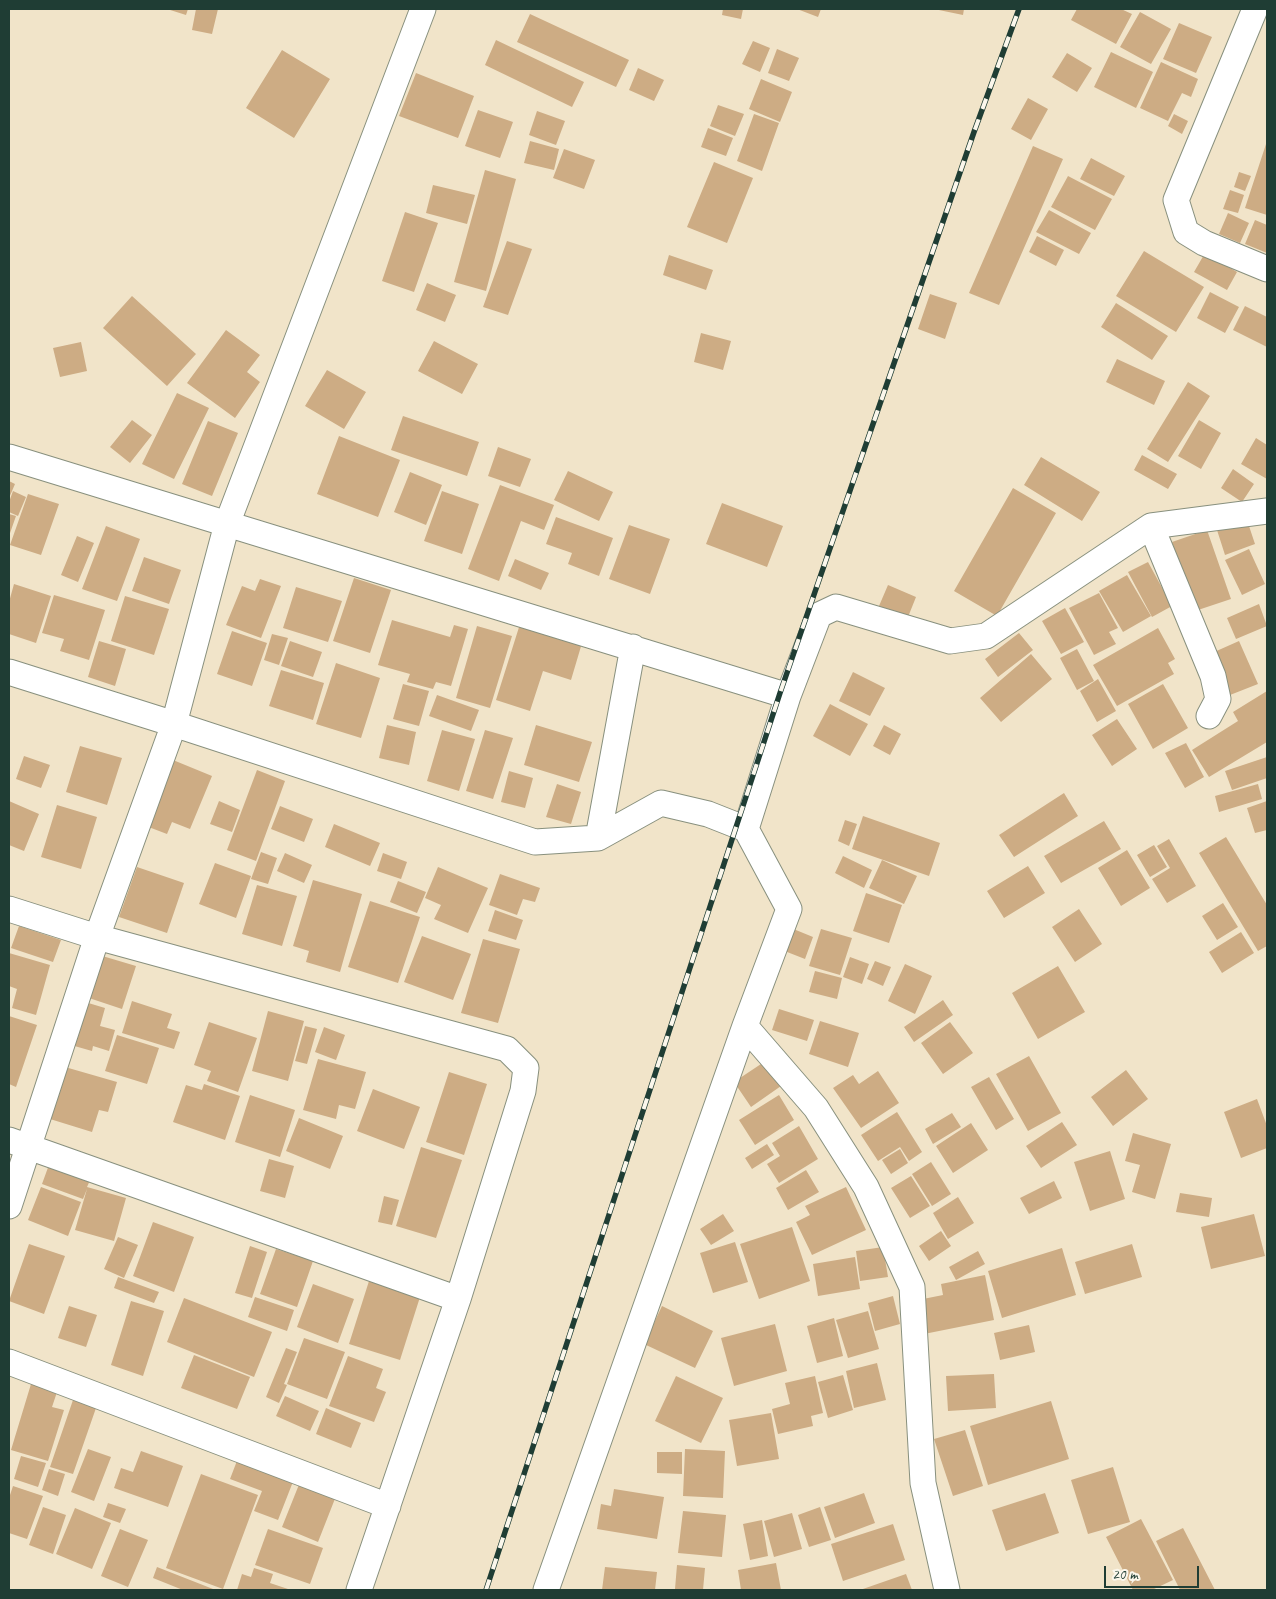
<!DOCTYPE html>
<html>
<head>
<meta charset="utf-8">
<style>
  body { margin:0 }
  #map { position:relative; width:1276px; height:1599px; overflow:hidden; background:#f1e4c9; font-family:Caveat,sans-serif }
  canvas { display:block }
  .frame { position:absolute; inset:0; border:10px solid #1f3d34; pointer-events:none }
  .scale { position:absolute; left:1104px; top:1566px; width:95px; height:22px; box-sizing:border-box; border:2px solid #1f3d34; border-top:0; padding-left:6px; font-size:15px; line-height:18px; white-space:nowrap; color:#1f3d34; -webkit-text-stroke:4px #fbf7ec; paint-order:stroke }
</style>
</head>
<body>
<div id="map">
<canvas width="1276" height="1599"></canvas>
<div class="frame"></div>
<div class="scale">20 m</div>
</div>
<script>
const ctx = document.querySelector('canvas').getContext('2d');
ctx.lineJoin = 'round';
function paint(path, color) {
  ctx.fillStyle = color;
  ctx.fill(path, 'evenodd');
}
function poly(rows) {
  const path = new Path2D();
  for (const r of rows) {
    path.moveTo(r[0], r[1]);
    for (let i = 2; i < r.length; i += 2) path.lineTo(r[i], r[i + 1]);
  }
  return path;
}
function stroke(path, color, width, dash) {
  ctx.strokeStyle = color;
  ctx.lineWidth = width;
  ctx.lineCap = dash ? 'butt' : 'round';
  ctx.setLineDash(dash || []);
  ctx.stroke(path);
}
paint(poly([
  [167,9,188,9,186,15],
  [196,9,218,9,212,34,192,30],
  [723,9,743,9,741,19,722,15],
  [797,9,821,9,818,17],
  [934,9,964,9,963,15],
  [1077,9,1121,9,1132,14,1116,44,1071,20],
  [1140,12,1171,29,1151,64,1120,47],
  [530,14,629,60,616,87,517,42],
  [1179,23,1212,37,1196,73,1163,59],
  [496,40,584,82,572,107,485,65],
  [753,41,770,48,760,72,742,64],
  [777,49,799,58,789,81,768,73],
  [282,50,330,79,294,138,246,108],
  [1111,52,1153,72,1136,108,1094,87],
  [1067,53,1092,68,1077,92,1052,77],
  [1161,62,1198,79,1191,97,1182,93,1168,121,1140,108],
  [638,68,664,80,654,101,629,90],
  [416,73,474,96,458,138,399,116],
  [761,79,792,92,780,122,749,109],
  [1028,98,1048,109,1031,140,1011,129],
  [718,105,744,114,735,136,710,126],
  [478,110,513,122,500,158,465,146],
  [537,111,565,121,556,145,529,135],
  [754,114,779,123,762,171,737,161],
  [1174,114,1188,121,1182,134,1168,126],
  [708,128,733,138,726,156,701,147],
  [530,141,559,149,554,170,524,163],
  [1267,141,1267,215,1245,208],
  [1033,146,1063,159,999,305,969,293],
  [564,149,595,160,584,189,553,178],
  [1091,158,1125,176,1114,196,1080,179],
  [714,162,753,178,727,243,687,227],
  [485,170,516,179,486,291,454,282],
  [1239,172,1251,176,1245,191,1234,187],
  [1068,176,1112,199,1095,230,1051,207],
  [433,185,475,195,467,224,426,213],
  [1230,190,1244,195,1238,213,1223,209],
  [1049,210,1091,233,1079,254,1036,232],
  [405,212,438,223,414,292,382,281],
  [1228,213,1249,223,1240,243,1219,234],
  [1255,220,1267,225,1267,253,1245,244],
  [1037,236,1064,250,1056,266,1029,252],
  [507,241,532,249,508,315,483,307],
  [1144,251,1204,287,1176,332,1116,296],
  [1205,253,1237,272,1227,290,1194,272],
  [669,255,713,270,706,290,663,275],
  [427,283,456,295,445,322,416,310],
  [1210,292,1239,307,1225,333,1197,318],
  [930,294,957,303,945,339,918,329],
  [132,296,196,354,167,386,103,328],
  [1116,303,1168,336,1152,360,1101,327],
  [1245,306,1267,317,1267,347,1233,330],
  [226,330,260,355,247,372,260,382,235,418,187,383],
  [701,333,731,341,723,370,694,362],
  [434,341,478,364,462,394,418,371],
  [81,342,87,371,60,377,53,348],
  [1117,359,1165,381,1154,405,1106,382],
  [327,370,366,392,344,429,305,406],
  [1188,382,1210,396,1168,462,1147,449],
  [177,393,209,408,174,479,142,464],
  [403,416,479,442,467,476,391,450],
  [132,420,152,435,130,463,110,447],
  [1199,420,1221,433,1201,469,1178,456],
  [208,421,238,433,212,496,182,484],
  [339,436,400,460,378,517,317,494],
  [1256,438,1267,445,1267,479,1241,464],
  [498,447,531,459,520,487,488,476],
  [1142,455,1177,474,1168,489,1134,470],
  [1041,457,1100,492,1082,521,1024,485],
  [1233,469,1254,484,1242,502,1221,488],
  [568,471,613,492,599,521,554,500],
  [410,472,442,485,426,525,394,512],
  [9,481,15,484,9,498],
  [500,485,554,505,544,530,521,521,499,581,468,569],
  [1013,488,1056,513,997,616,954,591],
  [13,491,26,497,18,516,9,512,9,502],
  [442,491,479,504,462,554,424,541],
  [28,494,59,504,41,555,10,545],
  [722,503,783,526,767,567,706,544],
  [9,514,16,516,9,536],
  [556,517,613,538,599,576,568,564,572,553,546,544],
  [1247,520,1255,544,1225,555,1217,530],
  [629,525,670,539,650,594,609,579],
  [106,526,140,539,117,601,82,589],
  [1207,530,1231,599,1195,611,1172,542],
  [77,536,94,543,78,582,61,575],
  [1249,549,1265,584,1242,595,1225,560],
  [144,557,181,570,169,604,132,591],
  [515,559,549,573,541,590,508,576],
  [1148,562,1172,606,1152,617,1128,572],
  [1127,575,1151,616,1123,632,1099,591],
  [354,578,391,590,370,653,333,641],
  [260,579,281,586,261,638,226,625,242,586,255,591],
  [14,584,51,596,36,643,9,634,9,602],
  [888,585,916,597,908,617,879,606],
  [296,587,342,601,328,642,283,628],
  [1099,593,1118,628,1109,632,1116,644,1094,655,1069,608],
  [54,595,105,610,89,660,60,651,64,639,42,633],
  [125,596,169,609,154,655,111,641],
  [1259,604,1267,626,1236,639,1227,618],
  [1065,608,1084,642,1061,654,1042,621],
  [392,620,450,637,454,625,468,629,451,686,436,682,433,689,407,682,410,674,378,665],
  [520,624,582,643,571,680,543,671,530,711,496,700],
  [477,626,512,636,490,708,456,698],
  [1158,628,1175,659,1168,663,1174,674,1117,706,1093,665],
  [232,631,267,643,252,686,217,674],
  [1019,633,1033,650,998,677,985,659],
  [272,634,288,638,279,665,264,660],
  [99,641,126,649,115,686,88,677],
  [290,641,322,652,313,677,281,666],
  [1239,641,1258,684,1230,695,1212,653],
  [1077,649,1094,681,1077,690,1060,658],
  [1031,654,1052,679,1001,722,980,698],
  [336,663,380,678,361,738,316,724],
  [281,670,324,683,313,720,269,706],
  [853,672,885,688,870,716,839,701],
  [1098,679,1116,711,1097,722,1080,691],
  [403,684,429,691,419,726,393,719],
  [1163,684,1188,728,1153,749,1128,704],
  [1267,691,1267,742,1209,777,1192,750,1238,721,1233,712],
  [437,695,479,710,471,731,429,716],
  [830,704,868,724,850,756,813,736],
  [1117,719,1137,749,1112,766,1092,735],
  [387,725,416,732,409,765,379,758],
  [536,725,592,742,579,782,524,765],
  [884,725,901,734,890,755,873,746],
  [442,730,475,739,459,791,427,781],
  [485,730,513,738,493,799,466,791],
  [1186,743,1204,777,1185,788,1165,753],
  [80,746,122,758,107,805,66,792],
  [24,756,50,765,41,788,16,779],
  [1267,757,1267,778,1232,790,1225,771],
  [173,760,212,776,190,829,172,822,167,834,146,826],
  [257,770,285,781,256,861,227,850],
  [509,771,533,778,525,808,501,802],
  [557,784,581,792,571,824,546,817],
  [1258,784,1262,799,1219,812,1215,796],
  [1064,793,1078,816,1014,857,999,835],
  [9,801,39,814,24,851,9,845],
  [219,801,240,810,232,832,210,824],
  [1267,801,1267,830,1255,833,1247,808],
  [57,805,97,817,81,869,41,857],
  [280,806,313,819,304,842,271,829],
  [863,816,940,843,929,876,852,849],
  [845,820,857,824,849,846,838,841],
  [1104,821,1121,849,1061,883,1044,856],
  [334,824,380,843,370,866,325,847],
  [1226,837,1267,905,1267,946,1258,951,1199,853],
  [1169,839,1196,886,1167,903,1152,879,1170,868,1157,846],
  [1154,845,1167,867,1150,877,1137,855],
  [1127,850,1150,888,1121,906,1098,868],
  [261,852,277,858,268,884,251,879],
  [285,853,312,865,304,883,277,871],
  [383,853,407,862,401,879,377,871],
  [843,856,872,870,864,888,835,873],
  [882,860,917,876,904,904,869,888],
  [215,863,251,876,236,918,199,904],
  [1028,866,1045,893,1004,918,987,891],
  [137,867,184,883,167,933,119,917],
  [438,867,488,888,468,933,434,919,441,905,425,898],
  [500,874,540,888,535,902,523,899,517,915,489,905],
  [313,880,362,894,340,972,306,962,309,951,293,946],
  [398,881,426,892,417,913,390,902],
  [257,885,297,896,282,946,242,934],
  [866,893,902,905,889,943,853,931],
  [370,901,420,917,398,983,348,967],
  [1223,903,1238,927,1217,940,1202,916],
  [1079,909,1102,944,1075,962,1052,927],
  [495,910,523,920,516,940,488,931],
  [19,926,61,940,53,962,11,948],
  [791,928,813,937,805,959,782,950],
  [821,929,852,938,840,975,809,966],
  [1241,932,1254,953,1222,973,1209,952],
  [422,936,471,954,453,1000,404,982],
  [483,939,520,949,498,1023,461,1013],
  [9,953,50,965,36,1015,12,1008,17,989,9,986],
  [99,955,136,966,122,1009,86,997],
  [850,957,869,964,862,984,843,977],
  [875,961,891,967,883,986,867,979],
  [905,964,932,976,915,1014,888,1001],
  [1058,966,1085,1012,1038,1039,1012,993],
  [815,971,842,978,837,999,809,992],
  [943,1000,953,1015,914,1042,904,1027],
  [132,1001,172,1014,167,1028,180,1032,174,1049,122,1033],
  [85,1002,105,1008,100,1026,115,1030,109,1051,93,1046,92,1051,71,1045],
  [779,1009,814,1020,807,1041,772,1030],
  [268,1011,304,1021,288,1081,252,1071],
  [9,1016,37,1025,16,1087,9,1084],
  [820,1021,859,1033,848,1067,809,1054],
  [209,1022,257,1038,238,1092,207,1081,211,1071,194,1065],
  [950,1022,973,1053,943,1074,921,1043],
  [305,1026,317,1029,307,1064,295,1061],
  [324,1027,345,1035,336,1060,315,1052],
  [117,1035,159,1048,147,1084,105,1071],
  [1029,1056,1061,1113,1028,1131,996,1074],
  [318,1059,366,1072,355,1109,339,1105,336,1119,303,1110],
  [764,1062,781,1086,751,1107,734,1082],
  [65,1067,117,1082,108,1112,99,1110,92,1132,50,1119],
  [1126,1070,1148,1099,1113,1126,1091,1097],
  [878,1071,899,1103,861,1128,833,1088,853,1075,859,1084],
  [449,1072,487,1084,464,1155,426,1142],
  [989,1077,1014,1119,996,1130,971,1087],
  [204,1084,240,1096,225,1140,173,1122,186,1085,202,1090],
  [373,1089,420,1107,404,1149,357,1131],
  [250,1095,295,1110,280,1157,235,1142],
  [779,1095,794,1120,755,1145,739,1120],
  [1257,1099,1267,1126,1267,1148,1241,1158,1224,1112],
  [897,1112,922,1152,909,1161,900,1147,878,1161,861,1135],
  [952,1113,961,1127,933,1144,925,1129],
  [299,1118,343,1136,330,1169,286,1151],
  [1062,1122,1077,1145,1041,1168,1026,1146],
  [971,1123,988,1150,953,1173,936,1146],
  [799,1126,818,1159,779,1183,767,1164,780,1156,772,1143],
  [1133,1133,1171,1144,1155,1199,1132,1192,1140,1165,1125,1161],
  [767,1144,774,1155,752,1169,745,1158],
  [421,1147,462,1160,436,1238,396,1226],
  [900,1149,908,1163,891,1174,882,1160],
  [1110,1151,1125,1199,1090,1211,1074,1162],
  [269,1159,294,1166,285,1198,260,1191],
  [50,1162,91,1178,87,1187,126,1198,114,1241,75,1230,87,1189,83,1199,42,1184],
  [931,1162,951,1194,932,1206,912,1174],
  [806,1170,819,1192,788,1210,776,1188],
  [911,1176,930,1206,910,1218,891,1188],
  [1054,1181,1062,1198,1029,1214,1020,1198],
  [41,1187,81,1202,68,1236,28,1220],
  [846,1187,866,1230,812,1255,796,1222,810,1215,805,1206],
  [1180,1193,1212,1198,1209,1217,1176,1212],
  [384,1196,399,1200,392,1225,378,1222],
  [958,1197,974,1223,948,1239,933,1213],
  [723,1214,734,1231,711,1245,700,1229],
  [1254,1214,1265,1256,1211,1269,1201,1227],
  [153,1222,194,1237,174,1292,133,1276],
  [792,1227,810,1281,759,1299,740,1244],
  [941,1231,951,1246,929,1261,919,1246],
  [118,1237,138,1245,124,1278,104,1269],
  [735,1242,748,1282,713,1293,700,1253],
  [29,1244,65,1256,44,1314,9,1301],
  [1132,1244,1142,1277,1085,1294,1075,1262],
  [250,1246,267,1252,252,1298,235,1293],
  [883,1247,888,1277,860,1281,856,1251],
  [1062,1248,1076,1295,1002,1318,988,1271],
  [276,1249,313,1261,297,1307,260,1294],
  [978,1251,985,1264,956,1280,949,1267],
  [855,1257,860,1289,818,1296,813,1264],
  [985,1275,994,1320,924,1334,918,1300,943,1295,941,1284],
  [118,1277,159,1292,154,1303,114,1288],
  [369,1281,420,1297,400,1360,349,1344],
  [313,1284,354,1299,338,1343,297,1327],
  [893,1296,900,1324,875,1331,868,1303],
  [255,1297,294,1310,287,1331,248,1317],
  [184,1298,272,1332,254,1377,167,1342],
  [131,1301,164,1311,143,1376,111,1365],
  [69,1306,97,1315,86,1347,58,1338],
  [662,1306,713,1331,695,1368,644,1344],
  [868,1311,879,1349,848,1358,836,1320],
  [834,1318,843,1356,817,1363,807,1326],
  [775,1324,787,1371,734,1386,721,1338],
  [1029,1325,1035,1352,1000,1360,994,1333],
  [304,1338,345,1352,327,1399,287,1384],
  [286,1348,297,1352,284,1384,287,1385,279,1403,266,1397],
  [194,1355,250,1377,237,1409,181,1388],
  [348,1356,383,1369,376,1388,386,1392,374,1422,329,1406],
  [877,1363,886,1400,854,1408,846,1371],
  [994,1374,996,1408,948,1411,946,1376],
  [843,1375,853,1410,828,1418,818,1382],
  [676,1376,723,1398,701,1443,655,1421],
  [815,1376,823,1413,811,1416,813,1426,778,1434,772,1409,790,1404,785,1383],
  [31,1384,57,1392,52,1407,64,1410,48,1461,11,1450],
  [285,1396,319,1411,310,1431,276,1416],
  [73,1400,96,1408,73,1474,50,1467],
  [1051,1401,1069,1459,988,1485,970,1426],
  [326,1408,361,1423,351,1448,316,1434],
  [771,1413,779,1459,737,1466,729,1420],
  [965,1430,983,1486,953,1496,934,1439],
  [88,1449,111,1457,94,1501,71,1492],
  [685,1449,725,1451,723,1498,683,1496],
  [141,1451,183,1466,168,1507,114,1488,121,1468,133,1472],
  [657,1452,682,1452,682,1474,657,1473],
  [240,1453,296,1474,278,1520,254,1511,262,1491,230,1479],
  [21,1456,46,1463,38,1487,14,1479],
  [1113,1467,1130,1522,1088,1534,1071,1480],
  [49,1469,65,1474,58,1496,42,1490],
  [201,1474,258,1495,223,1589,166,1568],
  [302,1477,338,1491,318,1542,282,1527],
  [13,1486,43,1496,27,1539,9,1533,9,1498],
  [614,1489,664,1497,657,1539,597,1529,601,1504,611,1506],
  [864,1493,875,1523,835,1538,824,1507],
  [1045,1493,1059,1533,1006,1551,992,1510],
  [108,1503,126,1509,120,1523,103,1517],
  [43,1507,66,1515,53,1554,29,1545],
  [820,1507,831,1540,809,1547,798,1515],
  [75,1508,111,1523,92,1569,56,1554],
  [683,1511,726,1515,722,1557,678,1553],
  [792,1513,802,1549,774,1557,764,1521],
  [1141,1519,1173,1580,1152,1590,1133,1590,1106,1537],
  [762,1520,768,1556,750,1560,743,1524],
  [893,1524,905,1560,843,1581,831,1544],
  [1183,1528,1215,1590,1180,1590,1156,1541],
  [120,1529,148,1540,128,1587,101,1576],
  [268,1529,323,1548,310,1584,255,1565],
  [776,1563,781,1590,741,1590,738,1570],
  [677,1565,705,1568,703,1590,675,1589],
  [157,1567,213,1589,212,1590,183,1590,153,1578],
  [605,1567,657,1572,655,1590,602,1590],
  [254,1568,273,1574,270,1583,291,1590,237,1590,242,1574,251,1577],
  [906,1574,912,1590,860,1590]
]), '#cdac84');
const minor = poly([
  [1255,9,1176,200,1186,232,1204,243,1267,269],
  [9,457,788,696],
  [1151,526,1213,676,1218,699,1209,716],
  [9,672,174,724,535,842,598,838,661,803,708,814,746,829],
  [598,838,633,647],
  [9,909,97,937,507,1049,526,1068,523,1091,458,1299,359,1590],
  [9,1140,458,1299],
  [9,1206,97,937,174,724,227,524,423,9],
  [9,1362,388,1506],
  [546,1590,745,1026],
  [947,1590,923,1483,912,1287,866,1187,816,1108,745,1026,789,909,746,829,788,696,819,615,836,607,950,641,986,636,1151,526,1267,511]
]);
stroke(minor, '#88907e', 27);
stroke(minor, '#fff', 25);
const rail = poly([
  [486,1590,780,693,974,132,1019,9]
]);
stroke(rail, '#1f3d34', 5.5);
stroke(rail, '#fbf7ec', 4, [11]);
</script>
</body>
</html>
